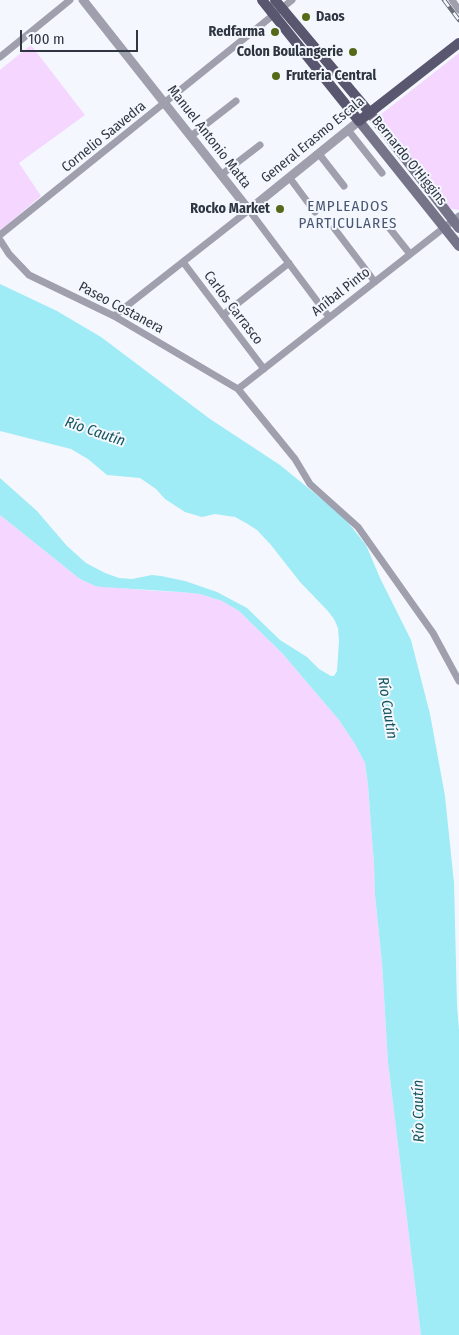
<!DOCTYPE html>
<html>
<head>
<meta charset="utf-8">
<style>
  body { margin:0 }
  #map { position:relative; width:459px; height:1335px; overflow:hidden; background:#f4f8fe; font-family:"Fira Sans Condensed",sans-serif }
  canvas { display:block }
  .scale { position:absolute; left:20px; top:30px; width:118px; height:22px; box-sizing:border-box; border:2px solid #2f3541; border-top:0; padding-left:6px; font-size:15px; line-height:18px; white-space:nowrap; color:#2f3541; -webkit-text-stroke:4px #f4f8fe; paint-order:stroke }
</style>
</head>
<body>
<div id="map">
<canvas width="459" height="1335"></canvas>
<div class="scale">100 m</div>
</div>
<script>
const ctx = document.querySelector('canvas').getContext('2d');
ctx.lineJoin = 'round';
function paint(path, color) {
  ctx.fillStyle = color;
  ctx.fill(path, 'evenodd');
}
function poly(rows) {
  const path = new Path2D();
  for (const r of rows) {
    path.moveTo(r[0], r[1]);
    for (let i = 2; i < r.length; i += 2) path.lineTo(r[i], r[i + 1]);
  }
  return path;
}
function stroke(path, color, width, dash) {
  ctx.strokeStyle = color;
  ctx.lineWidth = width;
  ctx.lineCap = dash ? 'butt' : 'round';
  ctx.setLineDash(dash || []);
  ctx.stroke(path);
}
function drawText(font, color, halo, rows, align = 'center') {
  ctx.font = font + ' "Fira Sans Condensed",sans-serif';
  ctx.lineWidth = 4;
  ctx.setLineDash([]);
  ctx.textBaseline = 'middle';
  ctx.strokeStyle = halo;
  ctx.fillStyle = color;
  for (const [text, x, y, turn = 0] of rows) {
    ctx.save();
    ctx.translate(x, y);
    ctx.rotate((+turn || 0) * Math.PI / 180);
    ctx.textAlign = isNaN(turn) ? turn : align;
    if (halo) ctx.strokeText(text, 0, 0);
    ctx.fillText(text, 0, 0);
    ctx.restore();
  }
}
paint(poly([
  [31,45,85,115,19,163,41,196,0,231,0,70],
  [459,53,459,209,458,210,453,209,446,206,380,122,380,115],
  [0,515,80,579,95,586,156,591,181,592,200,594,222,601,239,611,282,653,339,720,355,744,365,763,368,785,374,865,375,895,382,963,388,1062,421,1335,0,1335]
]), '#f5d6ff');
paint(poly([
  [0,284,57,311,101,337,210,419,280,465,329,505,346,520,366,545,380,578,411,640,430,714,445,796,454,883,457,1005,459,1030,459,1335,421,1335,388,1062,382,963,375,895,374,865,368,785,365,763,355,744,339,720,282,653,239,611,222,601,200,594,181,592,102,587,95,586,80,579,0,515,0,478,37,511,67,546,86,563,105,573,119,578,132,579,152,575,161,576,185,581,217,592,247,608,280,640,307,657,319,669,331,676,334,676,337,671,339,641,338,628,334,619,327,610,300,582,271,545,257,530,246,523,235,517,215,514,202,517,185,512,165,499,156,489,140,478,107,475,88,459,71,449,0,431]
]), '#9febf6');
stroke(poly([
  [452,0,459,10],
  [0,57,70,0],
  [348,130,382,173],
  [191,136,236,101],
  [319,154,344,186],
  [221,175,260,145],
  [289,177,315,212],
  [387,225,410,254],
  [334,228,375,282],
  [0,235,292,0],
  [0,240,9,254,29,275,114,316,238,389,295,459,310,484,358,527,433,633,459,681],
  [183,262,264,369],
  [223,315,289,263],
  [114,316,249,210,329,317],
  [238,389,459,216]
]), '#a09fad', 7);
stroke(poly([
  [83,0,249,210,359,121]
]), '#a09fad', 9);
stroke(poly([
  [370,113,459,228],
  [359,121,459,246]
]), '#767489', 10);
stroke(poly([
  [262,0,359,121,459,43],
  [275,0,370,113]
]), '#59566f', 10);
const rail = poly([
  [444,0,459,20]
]);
stroke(rail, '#6b707a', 4.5);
stroke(rail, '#f4f8fe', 2.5, [8]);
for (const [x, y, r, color] of [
  [306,17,5,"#556a19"],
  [275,32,5,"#556a19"],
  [353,52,5,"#556a19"],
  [276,76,5,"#556a19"],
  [280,209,5,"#556a19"]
]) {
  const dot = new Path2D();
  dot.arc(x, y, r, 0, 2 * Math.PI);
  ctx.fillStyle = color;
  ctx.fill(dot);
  stroke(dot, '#f4f8fe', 2);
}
drawText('bold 14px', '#2f3541', '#f4f8fe', [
  ["Daos",316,17,"left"],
  ["Redfarma",265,32],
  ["Colon Boulangerie",343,52],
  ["Fruteria Central",286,76,"left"],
  ["Rocko Market",270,209]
], 'right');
drawText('14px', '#2f3541', '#f4f8fe', [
  ["Cornelio Saavedra",104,137,-39],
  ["Manuel Antonio Matta",209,137,52],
  ["General Erasmo Escala",313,140,-39],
  ["Bernardo O'Higgins",409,161,51],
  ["Aníbal Pinto",341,292,-38],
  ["Paseo Costanera",121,308,28],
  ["Carlos Carrasco",233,308,53]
]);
ctx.letterSpacing = '1px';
drawText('15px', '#485671', '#f4f8fe', [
  ["EMPLEADOS",348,207],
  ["PARTICULARES",348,224]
]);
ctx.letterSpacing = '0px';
drawText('italic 15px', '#13555c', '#f4f8fe', [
  ["Río Cautín",95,432,19],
  ["Río Cautín",387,708,81],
  ["Río Cautín",419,1111,-91]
]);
</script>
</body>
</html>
